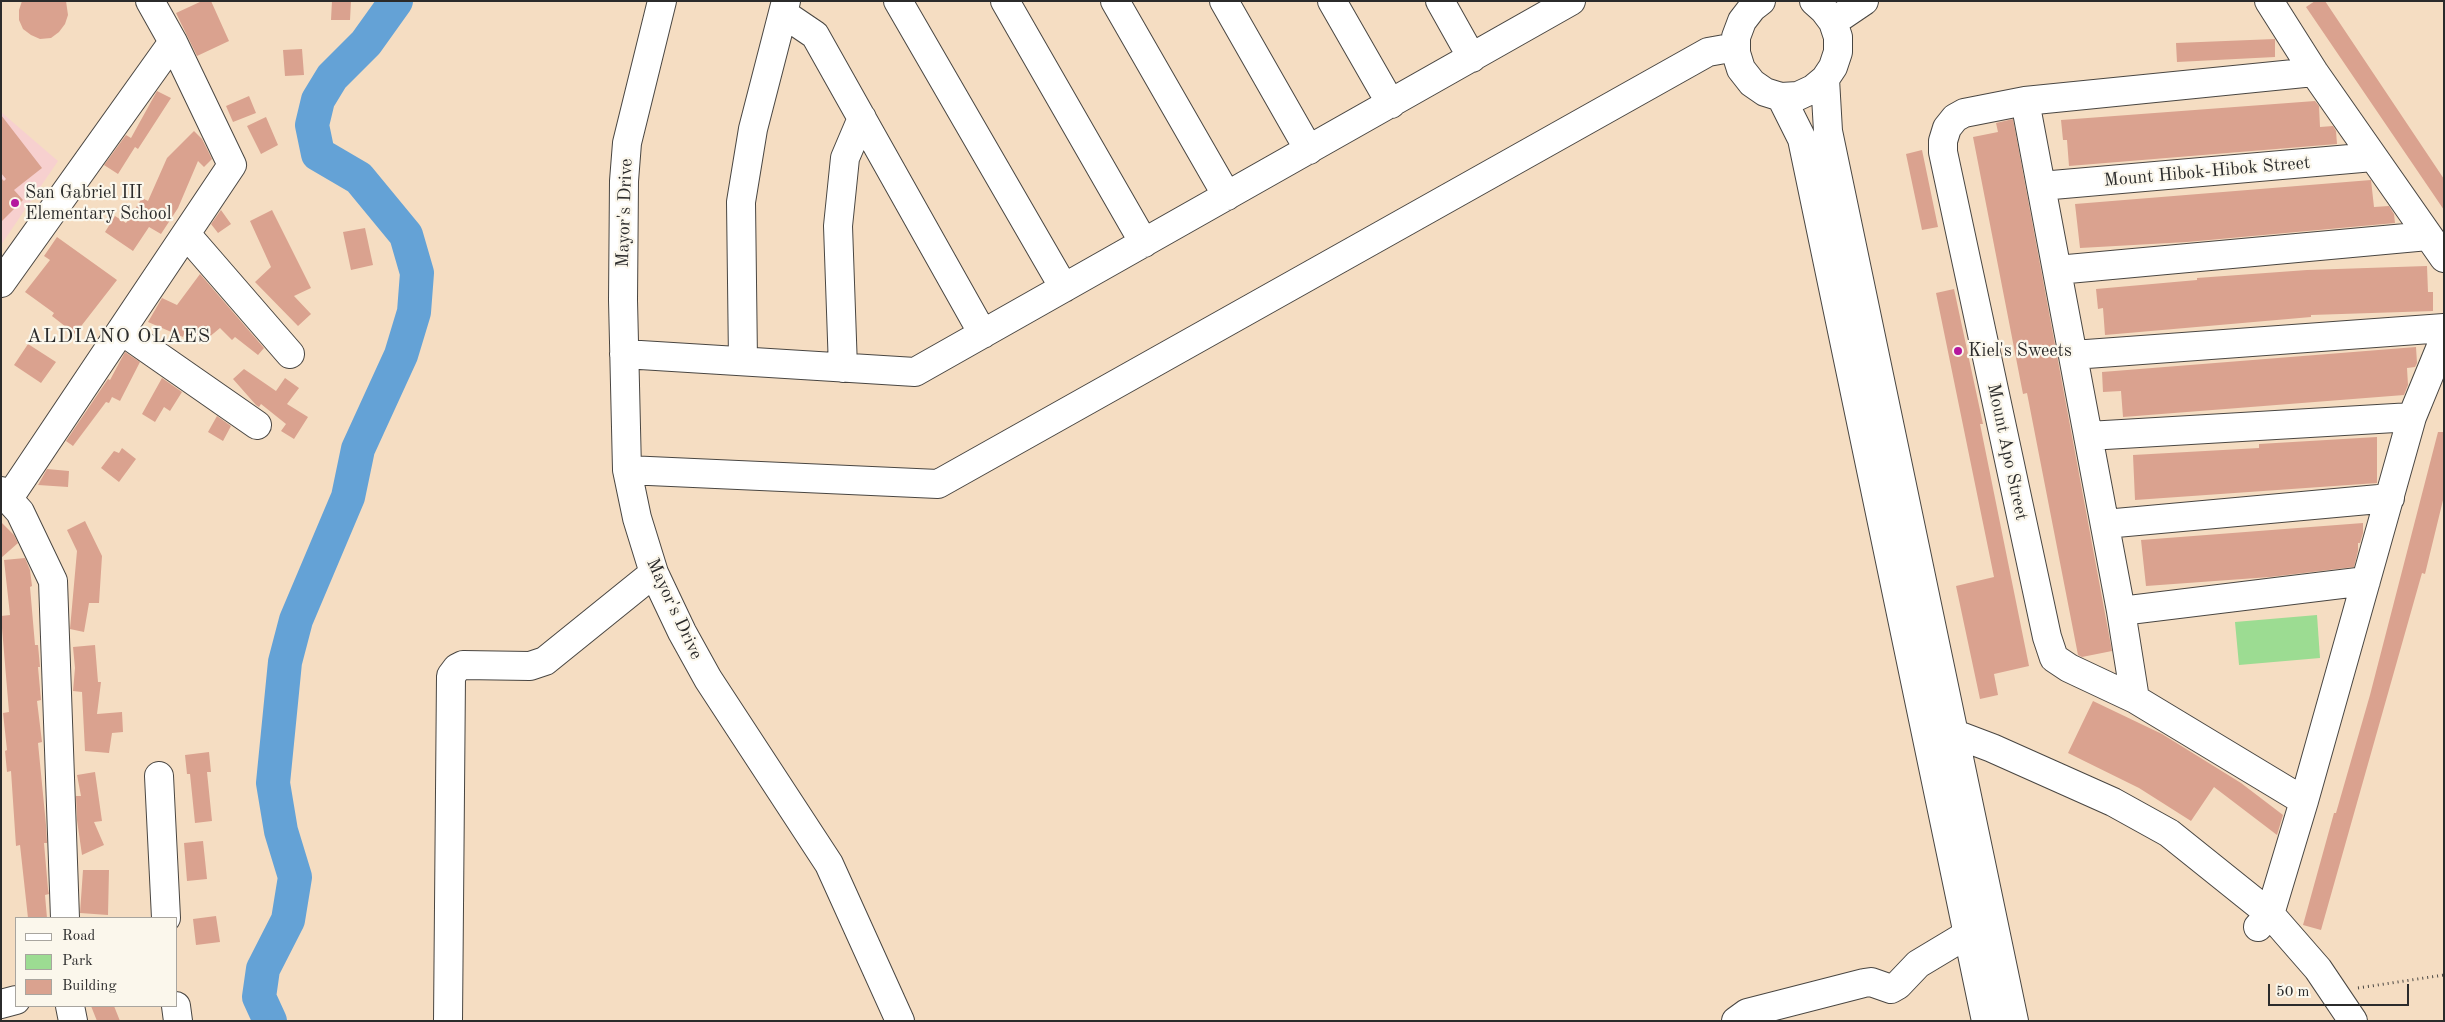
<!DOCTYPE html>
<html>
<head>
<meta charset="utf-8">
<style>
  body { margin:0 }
  #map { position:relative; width:2445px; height:1022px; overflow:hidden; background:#f5ddc2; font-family:"Old Standard TT",serif }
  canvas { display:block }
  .frame { position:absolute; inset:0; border:2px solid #2b2b2b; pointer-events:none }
  .legend { position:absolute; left:15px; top:917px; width:162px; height:90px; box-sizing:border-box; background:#fbf7ec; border:1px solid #a8a59f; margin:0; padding:6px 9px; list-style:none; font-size:15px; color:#2b2b2b }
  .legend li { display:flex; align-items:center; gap:10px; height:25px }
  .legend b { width:25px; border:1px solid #a8a59f }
  .scale { position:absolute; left:2268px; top:984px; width:141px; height:22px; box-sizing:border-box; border:2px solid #2b2b2b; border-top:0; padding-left:6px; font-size:15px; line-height:18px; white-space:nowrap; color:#2b2b2b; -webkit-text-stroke:4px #fbf7ec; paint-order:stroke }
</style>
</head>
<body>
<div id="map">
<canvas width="2445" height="1022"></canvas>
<div class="frame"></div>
<ul class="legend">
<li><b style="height:6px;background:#fff"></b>Road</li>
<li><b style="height:14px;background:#9cdc92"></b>Park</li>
<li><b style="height:14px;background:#daa28f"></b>Building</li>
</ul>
<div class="scale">50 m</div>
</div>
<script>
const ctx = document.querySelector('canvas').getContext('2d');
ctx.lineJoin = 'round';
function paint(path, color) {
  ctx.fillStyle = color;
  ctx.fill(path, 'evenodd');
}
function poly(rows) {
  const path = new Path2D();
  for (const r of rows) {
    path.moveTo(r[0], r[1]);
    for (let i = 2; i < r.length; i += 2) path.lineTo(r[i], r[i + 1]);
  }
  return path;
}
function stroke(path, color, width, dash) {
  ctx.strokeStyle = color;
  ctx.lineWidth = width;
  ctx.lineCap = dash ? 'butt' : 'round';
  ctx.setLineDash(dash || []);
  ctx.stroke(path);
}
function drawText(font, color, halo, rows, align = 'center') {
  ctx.font = font + ' "Old Standard TT",serif';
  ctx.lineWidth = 4.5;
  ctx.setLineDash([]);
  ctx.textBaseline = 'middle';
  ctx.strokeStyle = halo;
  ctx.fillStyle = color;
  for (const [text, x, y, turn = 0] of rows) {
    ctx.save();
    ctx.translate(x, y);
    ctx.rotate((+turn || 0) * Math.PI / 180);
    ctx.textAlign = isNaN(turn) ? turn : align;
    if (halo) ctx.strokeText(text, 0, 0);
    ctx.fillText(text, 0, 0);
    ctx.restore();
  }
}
paint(poly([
  [1,112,58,161,1,245]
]), '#f7d0cf');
paint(poly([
  [2317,615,2320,658,2239,665,2235,622]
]), '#9cdc92');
stroke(poly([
  [270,1021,259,997,263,969,288,920,295,877,281,831,273,783,285,662,296,620,348,497,358,449,401,355,414,312,417,273,406,235,359,178,318,154,312,125,318,100,332,77,366,43,396,1]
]), '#64a2d6', 34);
paint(poly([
  [22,1,66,1,68,15,65,24,59,32,51,38,40,39,31,35,23,29,19,20,19,10],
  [202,1,211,1,229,41,197,56,176,13],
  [332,1,351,1,350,20,331,20],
  [2315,1,2325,1,2444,179,2444,210,2306,7],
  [2275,39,2275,57,2177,62,2176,43],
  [302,49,304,75,285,76,283,50],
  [157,91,171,98,138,149,135,147,118,174,104,165,126,135,131,138],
  [249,96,256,113,233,122,226,106],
  [2315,101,2319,106,2320,127,2333,126,2336,131,2337,144,2069,166,2067,140,2063,140,2061,120],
  [1,115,42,168,14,190,23,200,1,222,1,178,4,181,6,179,1,173],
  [266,117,278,145,261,154,247,126],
  [2013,119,2112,651,2082,657,2078,655,2027,393,2023,394,1973,137,1998,132,1996,123],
  [194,131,202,139,212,159,204,167,198,161,178,208,161,234,149,227,133,251,105,232,115,216,126,223,142,198,148,201,167,158],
  [1922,150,1938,227,1922,230,1906,154],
  [2371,180,2374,207,2389,206,2394,214,2395,223,2187,242,2080,248,2075,204],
  [221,210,231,224,218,233,211,224],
  [272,210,311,288,294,296,311,314,298,326,255,282,271,267,250,221],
  [365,228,373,265,351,270,343,232],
  [57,237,117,280,75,334,52,316,54,313,25,292,50,260,44,256],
  [2427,266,2428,292,2433,292,2433,311,2311,315,2311,317,2105,335,2103,308,2098,309,2096,289,2197,280,2197,278,2307,270],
  [200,274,264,348,258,355,235,337,232,340,220,328,202,343,187,326,183,337,148,322,162,298,177,305],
  [1954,289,1983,424,1980,424,2029,666,1994,674,1998,695,1980,699,1956,586,1994,577,1936,293],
  [28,344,56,362,41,383,14,365],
  [2416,347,2417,363,2415,367,2407,368,2408,385,2404,395,2123,417,2121,391,2103,392,2102,372],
  [125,352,140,362,120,401,112,397,109,403,106,402,73,446,66,441,108,379,110,380],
  [244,369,276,391,285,378,299,388,287,404,308,417,294,439,281,431,286,424,261,404,259,407,256,405,233,379],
  [162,378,182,392,170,411,164,407,155,422,142,414],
  [217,416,231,426,223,441,208,432],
  [2438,432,2444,432,2444,496,2425,574,2422,573,2321,930,2303,925,2334,813,2336,813,2370,695],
  [2377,437,2377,483,2135,500,2133,455,2259,448,2259,444],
  [122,448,136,459,119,482,101,468,114,451,119,453],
  [47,469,69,471,68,487,38,485],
  [85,521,102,556,99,603,89,603,84,632,70,629,77,551,67,530],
  [1,522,14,535,18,543,1,558],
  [2363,523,2363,533,2360,543,2358,543,2358,551,2354,567,2270,577,2146,586,2141,540],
  [25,558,30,570,32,586,30,587,35,645,38,645,40,667,38,667,41,700,37,701,42,742,38,743,46,825,47,843,44,843,48,889,49,894,45,895,47,918,28,918,20,845,16,846,11,771,7,772,5,751,7,750,3,713,9,712,1,616,10,615,4,560],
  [95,645,98,682,101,682,97,714,122,712,123,732,112,733,109,753,85,751,82,692,73,691,75,668,73,647],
  [2093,701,2162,734,2241,783,2283,815,2277,835,2214,787,2191,821,2139,788,2068,753],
  [209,752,211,772,207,772,212,821,195,823,190,774,187,774,185,755],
  [95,772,102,821,94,822,104,845,82,855,77,820,76,796,81,796,77,775],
  [203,841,207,879,187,881,184,843],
  [83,870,109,870,108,915,80,913],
  [216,916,220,942,196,945,193,919],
  [91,1006,114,1006,120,1021,97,1021]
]), '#daa28f');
const minor = poly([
  [662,1,627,143,624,181,623,300,627,470,637,518,654,573,682,632,708,679,829,864,900,1021],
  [898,1,1064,288],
  [1005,1,1144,243],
  [1115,1,1227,196],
  [1224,1,1309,150],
  [1332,1,1391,104],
  [1440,1,1472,58],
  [1761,1,1752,8,1742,21,1736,37,1736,53,1741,69,1752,83,1765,92,1781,97,1798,96,1813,89,1825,79,1833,67,1838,52,1838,37,1833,22,1824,10,1814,1],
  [2269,1,2314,72,2444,258],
  [784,14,815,35,983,334],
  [1833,22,1864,1],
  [1825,79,1828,131,2014,1021],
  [1781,97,1802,139,1986,1021],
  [2025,101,2121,611,2135,699],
  [2041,186,2373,157],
  [186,234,290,354],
  [2057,270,2428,236],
  [1,283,173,42],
  [122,331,257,425],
  [624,354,915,372,1571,1],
  [2073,355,2444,328],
  [743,361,741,202,753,129,786,1],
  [843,368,838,226,845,158,862,118],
  [2088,436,2412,417],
  [627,470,938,484,1708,52,1736,47],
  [1,491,20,512,53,581,65,918],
  [9,498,232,165,173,42,150,1],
  [2105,524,2390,498],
  [2121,611,2366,581],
  [1940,736,1955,734,1992,748,2113,802,2169,833,2270,914,2318,969,2353,1021],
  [159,776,166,918],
  [2304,801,2135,699,2069,668,2054,658,2047,637,1943,152,1943,141,1947,128,1955,118,1964,113,2025,101,2314,72],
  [2258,927,2270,914,2304,801,2412,417,2444,339],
  [1,1004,16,1000],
  [70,1006,73,1021],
  [176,1006,178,1021],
  [448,1021,451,676,457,668,463,665,530,666,545,661,654,573],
  [1736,1021,1747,1013,1864,983,1871,982,1891,989,1898,985,1918,964,1968,934]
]);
stroke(minor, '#494642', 30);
stroke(poly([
  [2358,988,2444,975]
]), '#494642', 3, [1, 4]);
stroke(minor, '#fff', 28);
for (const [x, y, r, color] of [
  [15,203,5,"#b5179e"],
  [1958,351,5,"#b5179e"]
]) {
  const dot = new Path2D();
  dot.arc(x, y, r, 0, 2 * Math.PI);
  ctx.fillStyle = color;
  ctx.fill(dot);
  stroke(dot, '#fbf7ec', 2);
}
drawText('18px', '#2b2b2b', '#fbf7ec', [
  ["Mount Hibok-Hibok Street",2207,172,-5],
  ["Mayor's Drive",625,213,-88],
  ["Mount Apo Street",2007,452,78],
  ["Mayor's Drive",674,609,65]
]);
drawText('18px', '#2b2b2b', '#fbf7ec', [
  ["San Gabriel III",25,193],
  ["Elementary School",25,214],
  ["Kiel's Sweets",1968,351]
], 'left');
ctx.letterSpacing = '1px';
drawText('20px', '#2b2b2b', '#fbf7ec', [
  ["ALDIANO OLAES",119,337]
]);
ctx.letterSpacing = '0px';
</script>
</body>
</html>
